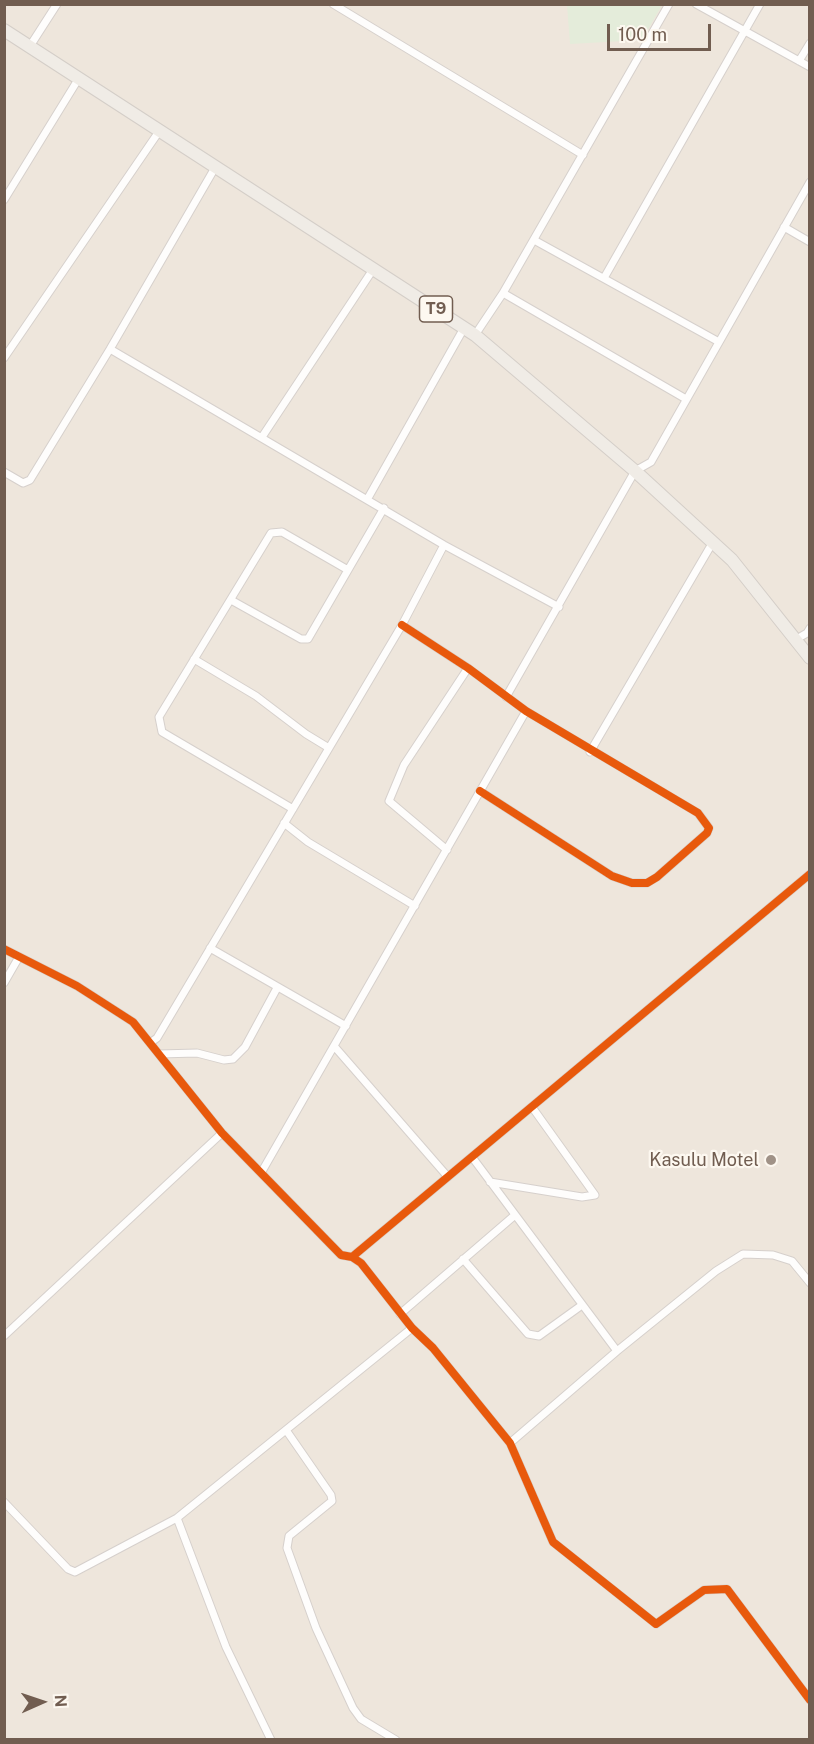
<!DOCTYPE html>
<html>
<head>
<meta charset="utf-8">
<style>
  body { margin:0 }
  #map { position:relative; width:814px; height:1744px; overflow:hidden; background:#f6f3ee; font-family:"Public Sans",sans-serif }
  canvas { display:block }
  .frame { position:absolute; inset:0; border:6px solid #715d50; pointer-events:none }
  .north { position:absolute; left:12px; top:1672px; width:60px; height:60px; -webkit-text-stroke:4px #fdf8f0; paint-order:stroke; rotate:87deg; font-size:16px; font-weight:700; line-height:24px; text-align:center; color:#715d50 }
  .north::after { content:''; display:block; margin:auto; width:21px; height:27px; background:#715d50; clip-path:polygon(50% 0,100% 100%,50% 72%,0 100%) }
  .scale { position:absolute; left:607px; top:24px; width:104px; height:27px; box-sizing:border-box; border:3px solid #715d50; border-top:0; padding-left:8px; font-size:18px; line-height:21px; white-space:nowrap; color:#715d50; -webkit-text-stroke:4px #fdf8f0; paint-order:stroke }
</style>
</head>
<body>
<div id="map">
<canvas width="814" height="1744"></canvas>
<div class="frame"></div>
<div class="north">N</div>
<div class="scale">100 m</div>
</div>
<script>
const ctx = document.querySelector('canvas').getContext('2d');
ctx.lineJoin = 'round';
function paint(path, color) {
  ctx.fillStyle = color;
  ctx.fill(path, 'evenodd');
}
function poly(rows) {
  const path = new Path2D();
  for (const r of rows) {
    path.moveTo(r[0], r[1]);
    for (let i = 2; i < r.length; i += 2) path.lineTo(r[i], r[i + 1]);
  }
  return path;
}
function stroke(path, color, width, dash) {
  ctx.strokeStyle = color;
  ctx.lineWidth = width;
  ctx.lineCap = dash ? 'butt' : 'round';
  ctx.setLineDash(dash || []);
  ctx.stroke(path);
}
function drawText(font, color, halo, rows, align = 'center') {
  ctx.font = font + ' "Public Sans",sans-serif';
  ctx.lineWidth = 4.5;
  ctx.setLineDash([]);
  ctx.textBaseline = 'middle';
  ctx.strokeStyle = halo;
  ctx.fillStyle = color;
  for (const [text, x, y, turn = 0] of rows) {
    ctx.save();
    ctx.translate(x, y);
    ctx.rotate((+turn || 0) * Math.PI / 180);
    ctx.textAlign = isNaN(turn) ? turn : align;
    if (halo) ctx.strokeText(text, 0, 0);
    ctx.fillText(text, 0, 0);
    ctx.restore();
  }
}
paint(poly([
  [5,5,809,5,809,1739,5,1739]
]), '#eee6dc');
paint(poly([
  [567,5,567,4,662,5,642,40,570,44]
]), '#e4ecda');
const minor = poly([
  [333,4,583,155],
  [696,4,810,67],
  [30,46,57,4],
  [799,61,810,43],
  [4,200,79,78],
  [784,227,810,242],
  [534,240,719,342],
  [604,278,760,4],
  [503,293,686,399],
  [475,335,503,293,669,4],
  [110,349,444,545,559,607],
  [4,358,160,130],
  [262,437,374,268],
  [4,472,23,483,30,480,110,349,216,166],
  [368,498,464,328],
  [231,600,301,639,308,639,384,508],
  [402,625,468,668,526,711,698,813,709,828,707,833,657,877,647,883,632,883,612,876,480,791],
  [795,640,807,633,810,628],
  [194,659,256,696,306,734,329,748],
  [506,697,635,471,651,462,810,182],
  [590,752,713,542],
  [293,809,162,732,159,717,271,533,282,532,348,570],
  [284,823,308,842,415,906],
  [447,850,389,801,404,765,468,668],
  [210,948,346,1026],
  [4,949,77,986,133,1022,222,1133,341,1255,352,1257,810,874],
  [4,983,19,957],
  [150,1043,157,1038,402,625,444,545],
  [334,1046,448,1177],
  [159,1054,197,1053,224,1060,233,1059,245,1047,277,988],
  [472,1157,617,1351],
  [261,1173,526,711],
  [490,1182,582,1197,595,1195,532,1107],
  [352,1257,361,1263,412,1328,433,1348,510,1443,553,1542,656,1624,704,1590,727,1589,810,1700],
  [463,1259,528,1334,539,1336,582,1305],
  [400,1314,515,1215],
  [4,1336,222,1133],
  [286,1430,331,1495,332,1501,289,1536,287,1548,316,1628,353,1708,361,1719,396,1740],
  [510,1443,617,1351,716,1271,743,1254,773,1255,792,1261,810,1283],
  [4,1502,68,1569,75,1572,177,1518,226,1647,271,1740],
  [177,1518,412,1328]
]);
const trunk = poly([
  [4,30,475,335,635,471,732,560,810,658]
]);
stroke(minor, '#d6d0cc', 9);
stroke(trunk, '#d4cec8', 14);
stroke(minor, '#fefdfc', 7);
stroke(trunk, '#f0ece6', 12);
stroke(poly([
  [402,625,468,668,526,711,698,813,709,828,707,833,657,877,647,883,632,883,612,876,480,791],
  [4,949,77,986,133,1022,222,1133,341,1255,352,1257,810,874],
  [352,1257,361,1263,412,1328,433,1348,510,1443,553,1542,656,1624,704,1590,727,1589,810,1700]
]), '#e8590c', 8);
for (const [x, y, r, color] of [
  [771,1160,6,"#a09287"]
]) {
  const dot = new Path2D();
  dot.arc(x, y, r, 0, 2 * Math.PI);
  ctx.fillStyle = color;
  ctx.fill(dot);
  stroke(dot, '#fdf8f0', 2);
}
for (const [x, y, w] of [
  [436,309,33]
]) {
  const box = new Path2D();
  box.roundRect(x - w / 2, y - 13, w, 26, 4.5);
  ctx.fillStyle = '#fdf8f0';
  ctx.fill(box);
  stroke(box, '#715d50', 1.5);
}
drawText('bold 16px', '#715d50', null, [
  ["T9",436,309]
]);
drawText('18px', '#715d50', '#fdf8f0', [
  ["Kasulu Motel",759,1160]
], 'right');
</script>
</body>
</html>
